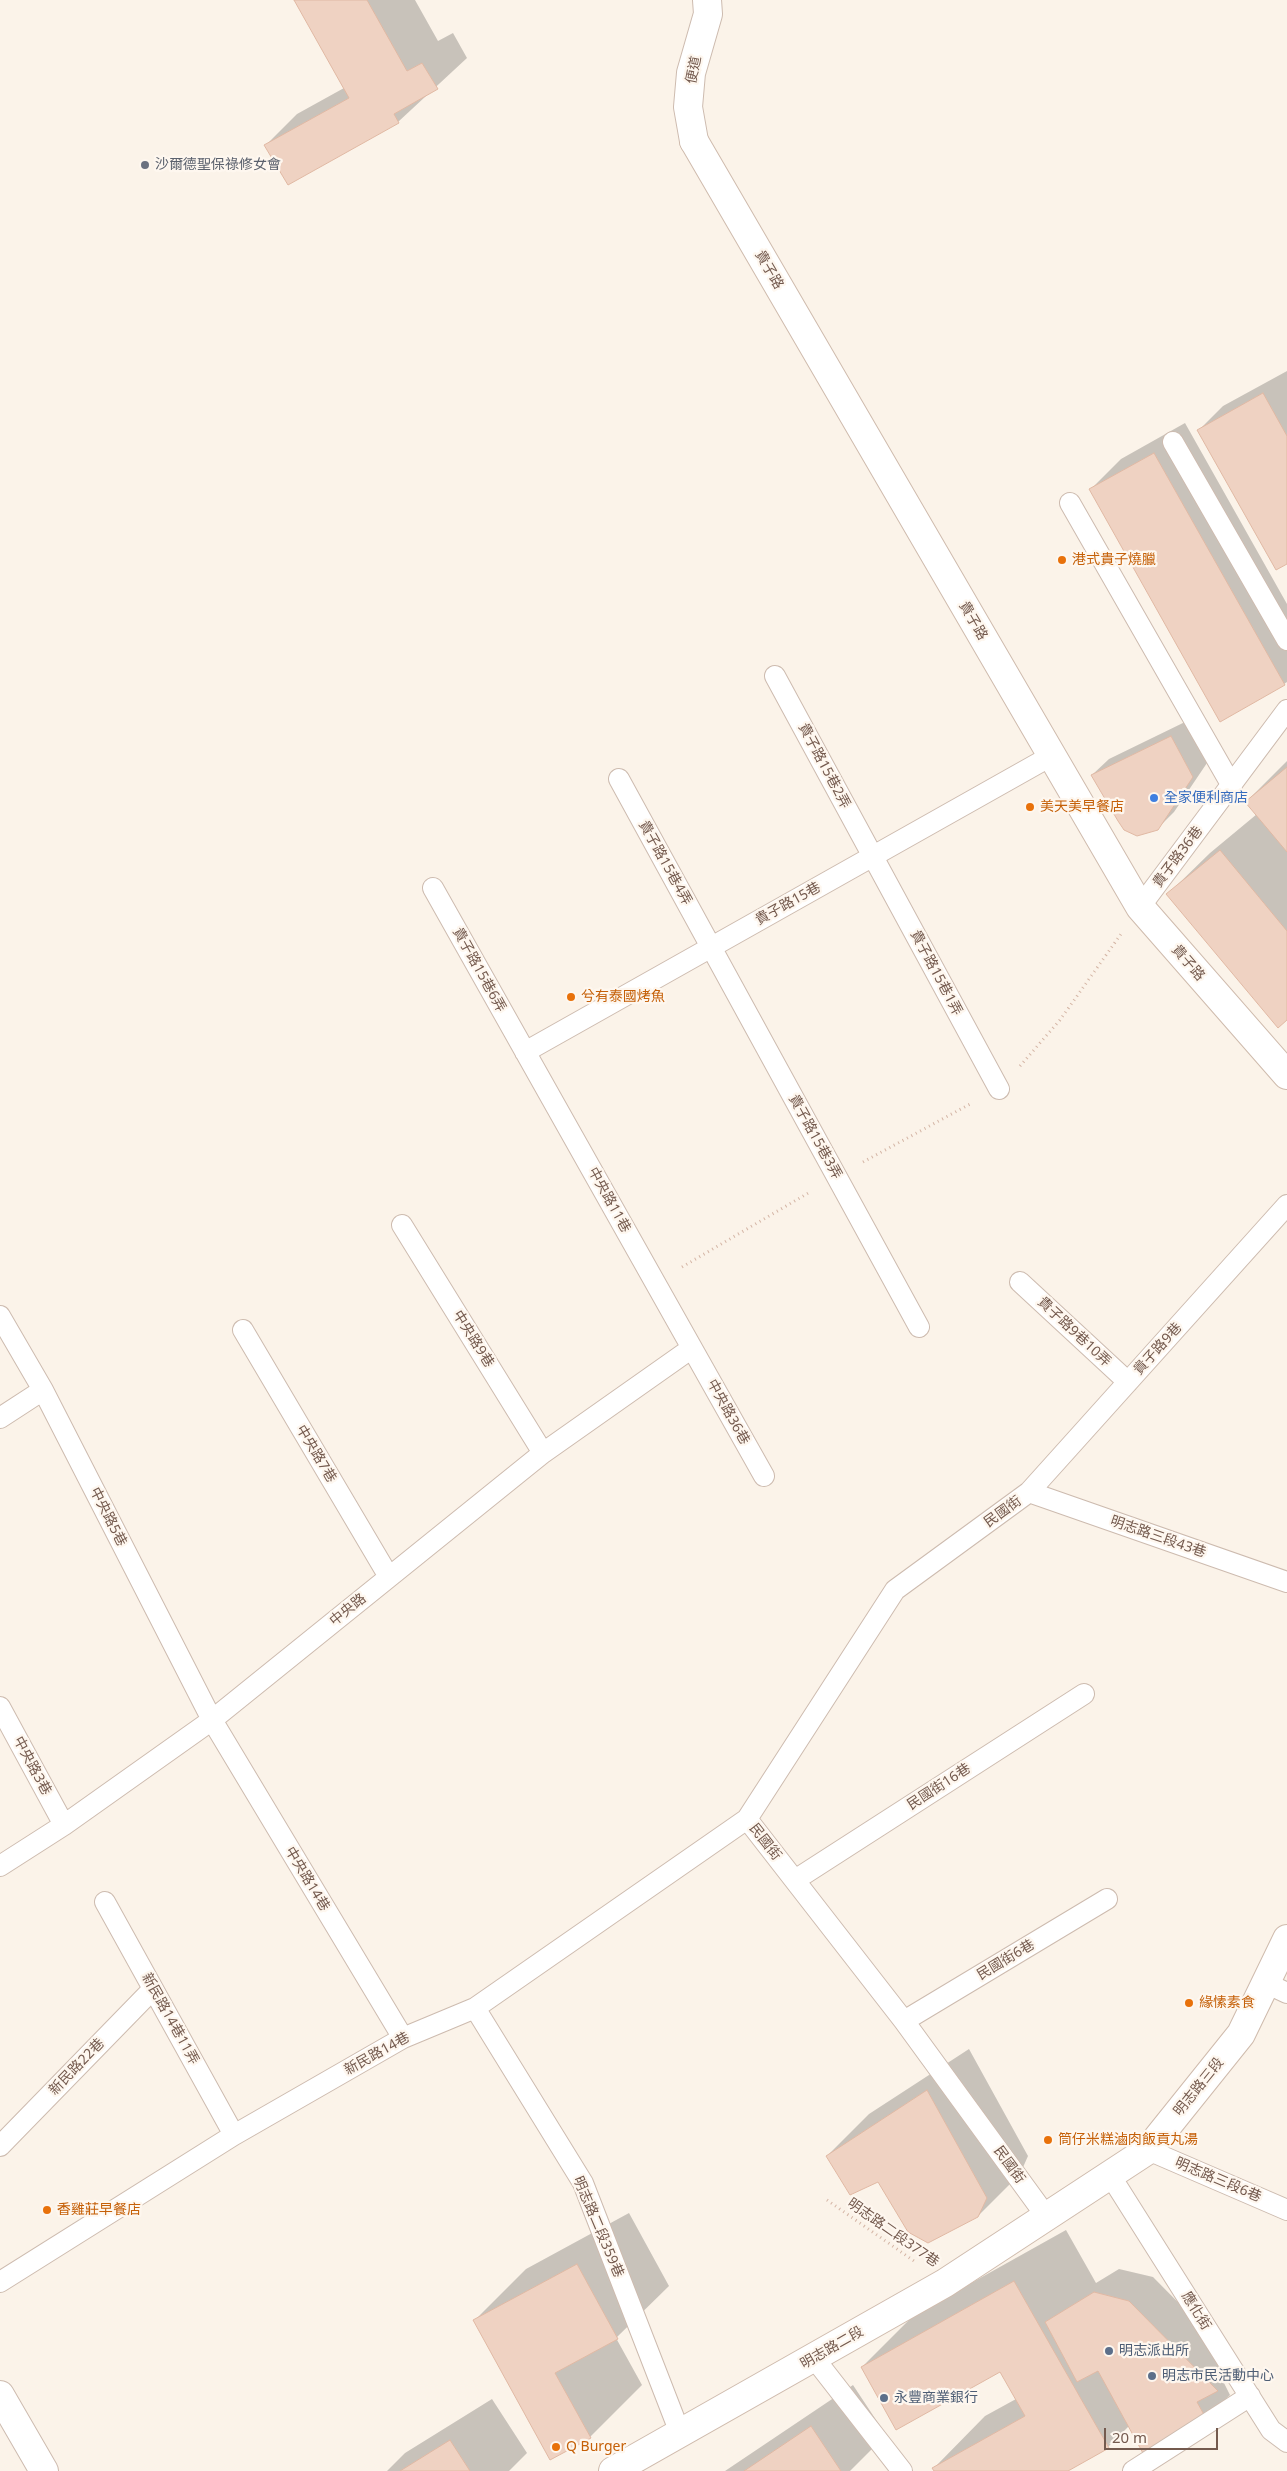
<!DOCTYPE html>
<html>
<head>
<meta charset="utf-8">
<style>
  body { margin:0 }
  #map { position:relative; width:1287px; height:2471px; overflow:hidden; background:#fbf3e9; font-family:"Noto Sans",sans-serif }
  canvas { display:block }
  .scale { position:absolute; left:1104px; top:2428px; width:114px; height:22px; box-sizing:border-box; border:2px solid #745a4e; border-top:0; padding-left:6px; font-size:15px; line-height:18px; white-space:nowrap; color:#745a4e; -webkit-text-stroke:4px #fef7ef; paint-order:stroke }
</style>
</head>
<body>
<div id="map">
<canvas width="1287" height="2471"></canvas>
<div class="scale">20 m</div>
</div>
<script>
const ctx = document.querySelector('canvas').getContext('2d');
ctx.lineJoin = 'round';
function paint(path, color) {
  ctx.fillStyle = color;
  ctx.fill(path, 'evenodd');
}
function poly(rows) {
  const path = new Path2D();
  for (const r of rows) {
    path.moveTo(r[0], r[1]);
    for (let i = 2; i < r.length; i += 2) path.lineTo(r[i], r[i + 1]);
  }
  return path;
}
function stroke(path, color, width, dash) {
  ctx.strokeStyle = color;
  ctx.lineWidth = width;
  ctx.lineCap = dash ? 'butt' : 'round';
  ctx.setLineDash(dash || []);
  ctx.stroke(path);
}
function drawText(font, color, halo, rows, align = 'center') {
  ctx.font = font + ' "Noto Sans","Noto Sans TC",sans-serif';
  ctx.lineWidth = 4.5;
  ctx.setLineDash([]);
  ctx.textBaseline = 'middle';
  ctx.strokeStyle = halo;
  ctx.fillStyle = color;
  for (const [text, x, y, turn = 0] of rows) {
    ctx.save();
    ctx.translate(x, y);
    ctx.rotate((+turn || 0) * Math.PI / 180);
    ctx.textAlign = isNaN(turn) ? turn : align;
    if (halo) ctx.strokeText(text, 0, 0);
    ctx.fillText(text, 0, 0);
    ctx.restore();
  }
}
paint(poly([
  [295,0,415,0,438,41,453,33,467,58,398,122,288,184,266,145,297,114,344,88],
  [1287,371,1287,563,1199,430,1223,406],
  [1185,423,1287,604,1287,682,1284,684,1090,490,1121,459],
  [1187,721,1209,760,1174,812,1157,829,1092,775,1109,759],
  [1287,761,1287,1018,1168,894,1210,853,1257,814,1246,802],
  [969,2049,1028,2156,1020,2174,978,2216,827,2156,869,2114],
  [629,2213,669,2286,616,2338,642,2385,590,2437,475,2320,526,2269],
  [1066,2230,1096,2283,1119,2269,1153,2277,1241,2366,1224,2383,1230,2395,1206,2419,1129,2426,1108,2447,1066,2471,935,2471,934,2468,985,2416,1016,2399,1000,2370,862,2367,914,2315],
  [853,2385,886,2435,850,2471,725,2471],
  [492,2399,527,2453,509,2471,387,2471,405,2453]
]), '#0003');
const building = poly([
  [294,0,367,0,407,71,422,63,438,89,394,114,399,123,288,185,264,145,349,98,294,0],
  [1263,393,1287,436,1287,564,1276,570,1197,430,1263,393],
  [1154,453,1285,685,1220,722,1089,489,1154,453],
  [1171,736,1193,777,1158,830,1137,836,1124,830,1118,821,1091,775,1171,736],
  [1287,767,1287,852,1245,802,1287,767],
  [1220,850,1287,931,1287,1020,1278,1028,1166,894,1220,850],
  [927,2090,987,2198,978,2217,928,2243,908,2232,878,2182,850,2195,826,2156,927,2090],
  [577,2264,618,2339,555,2373,591,2438,550,2460,473,2320,577,2264],
  [1014,2281,1109,2448,1068,2471,934,2471,932,2468,1025,2416,1000,2372,896,2430,861,2367,1014,2281],
  [1094,2292,1129,2301,1218,2391,1197,2402,1207,2420,1144,2455,1098,2371,1077,2382,1045,2322,1094,2292],
  [811,2426,841,2471,744,2471,811,2426],
  [450,2440,470,2471,400,2471,450,2440]
]);
paint(building, '#efd2c2');
stroke(building, '#e0b8a3', 1);
const lane = poly([
  [1173,442,1287,640],
  [1070,503,1232,786],
  [775,676,999,1089],
  [619,779,919,1327],
  [433,888,764,1476],
  [1140,907,1287,710],
  [525,1052,1051,756],
  [402,1225,543,1453],
  [1020,1282,1128,1382],
  [0,1316,43,1390,212,1720,403,2038],
  [243,1330,389,1577],
  [0,1418,43,1390],
  [1029,1492,1287,1582],
  [0,1707,64,1825],
  [0,1866,64,1825,212,1720,543,1453,692,1348],
  [795,1880,1084,1694],
  [105,1902,234,2135],
  [1266,1983,1287,1993],
  [475,2008,583,2183,680,2433],
  [904,2021,1107,1899],
  [0,2146,153,1989],
  [1148,2150,1287,2210],
  [1110,2175,1271,2430,1287,2442],
  [1046,2216,904,2021,747,1819,895,1590,1029,1492,1287,1205],
  [0,2282,234,2135,403,2038,475,2008,747,1819],
  [814,2358,902,2471],
  [1133,2471,1250,2396]
]);
const street = poly([
  [694,141,688,107,691,73,708,14,707,0],
  [0,2395,44,2471]
]);
const secondary = poly([
  [694,141,1140,907,1287,1075],
  [613,2471,945,2283,1148,2150,1241,2034,1287,1939]
]);
stroke(lane, '#cdbbaf', 22);
stroke(street, '#cdbbaf', 30);
stroke(secondary, '#cfbbad', 30);
stroke(poly([
  [1020,1066,1060,1020,1121,934],
  [863,1162,972,1103],
  [682,1267,810,1192],
  [827,2200,914,2261]
]), '#d4b5a5', 3, [1, 4]);
stroke(lane, '#fff', 20);
stroke(street, '#fff', 28);
stroke(secondary, '#fff', 28);
for (const [x, y, r, color] of [
  [145,165,5,"#6b7280"],
  [1062,560,5,"#e8710a"],
  [1154,798,5,"#3f7fe0"],
  [1030,807,5,"#e8710a"],
  [571,997,5,"#e8710a"],
  [1189,2003,5,"#e8710a"],
  [1048,2140,5,"#e8710a"],
  [47,2210,5,"#e8710a"],
  [1109,2351,5,"#5c6f8a"],
  [1152,2376,5,"#5c6f8a"],
  [884,2398,5,"#5c6f8a"],
  [556,2447,5,"#e8710a"]
]) {
  const dot = new Path2D();
  dot.arc(x, y, r, 0, 2 * Math.PI);
  ctx.fillStyle = color;
  ctx.fill(dot);
  stroke(dot, '#fef7ef', 2);
}
drawText('14px', '#745a4e', '#fef7ef', [
  ["便道",694,70,-79],
  ["貴子路",769,270,60],
  ["貴子路",973,621,60],
  ["貴子路15巷2弄",824,766,62],
  ["貴子路36巷",1178,857,-53],
  ["貴子路15巷4弄",665,863,61],
  ["貴子路15巷",788,904,-29],
  ["貴子路",1188,963,49],
  ["貴子路15巷6弄",479,970,61],
  ["貴子路15巷1弄",936,973,62],
  ["貴子路15巷3弄",815,1137,61],
  ["中央路11巷",609,1200,61],
  ["貴子路9巷10弄",1074,1332,43],
  ["中央路9巷",473,1339,58],
  ["貴子路9巷",1158,1349,-48],
  ["中央路36巷",728,1412,61],
  ["中央路7巷",316,1454,59],
  ["民國街",1003,1512,-36],
  ["中央路5巷",108,1517,63],
  ["明志路三段43巷",1158,1537,19],
  ["中央路",348,1610,-39],
  ["中央路3巷",32,1766,62],
  ["民國街16巷",939,1787,-33],
  ["民國街",765,1842,52],
  ["中央路14巷",307,1879,59],
  ["民國街6巷",1006,1960,-31],
  ["新民路14巷11弄",170,2019,61],
  ["新民路14巷",377,2054,-29],
  ["新民路22巷",77,2067,-46],
  ["明志路三段",1199,2087,-51],
  ["民國街",1009,2165,54],
  ["明志路三段6巷",1218,2180,23],
  ["明志路二段359巷",598,2227,67],
  ["明志路二段377巷",893,2233,35],
  ["應化街",1196,2311,58],
  ["明志路二段",832,2348,-30]
]);
drawText('14px', '#5b616d', '#fef7ef', [
  ["沙爾德聖保祿修女會",155,165]
], 'left');
drawText('14px', '#c56008', '#fef7ef', [
  ["港式貴子燒臘",1072,560],
  ["美天美早餐店",1040,807],
  ["兮有泰國烤魚",581,997],
  ["緣愫素食",1199,2003],
  ["筒仔米糕滷肉飯貢丸湯",1058,2140],
  ["香雞莊早餐店",57,2210],
  ["Q Burger",566,2447]
], 'left');
drawText('14px', '#366cbe', '#fef7ef', [
  ["全家便利商店",1164,798]
], 'left');
drawText('14px', '#4e5e75', '#fef7ef', [
  ["明志派出所",1119,2351],
  ["明志市民活動中心",1162,2376],
  ["永豐商業銀行",894,2398]
], 'left');
</script>
</body>
</html>
